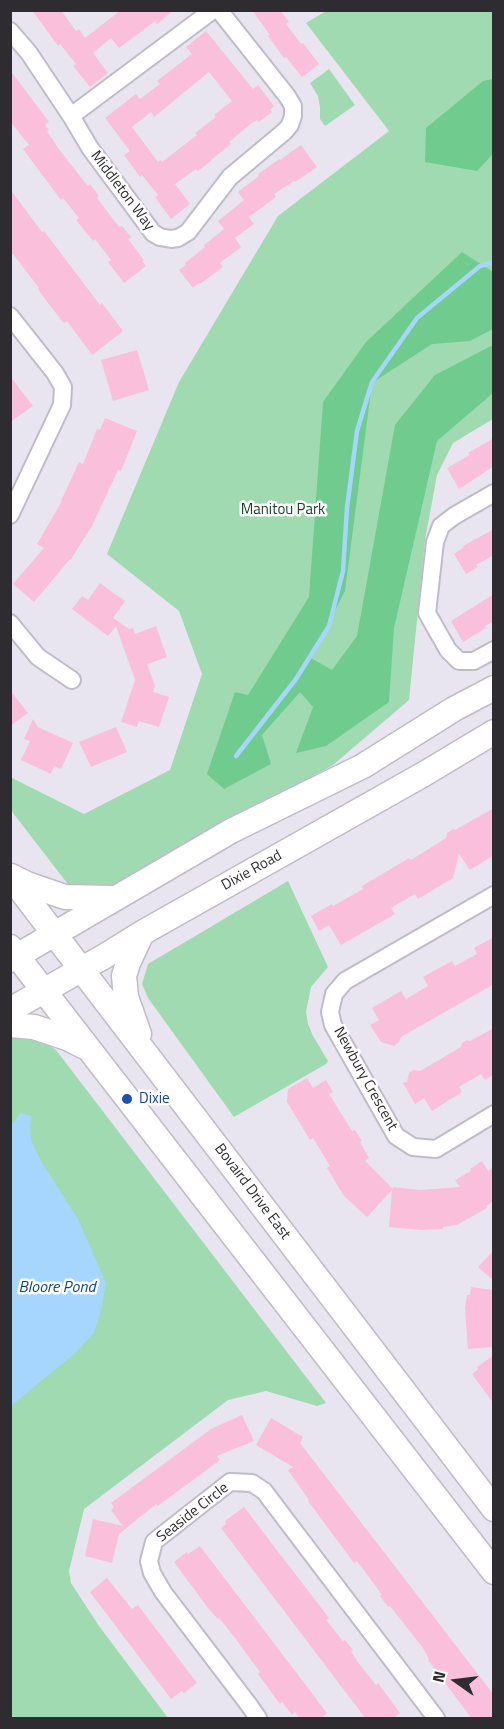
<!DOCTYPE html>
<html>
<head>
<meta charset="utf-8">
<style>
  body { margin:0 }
  #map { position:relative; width:504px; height:1729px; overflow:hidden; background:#e9e5f0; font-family:"Titillium Web",sans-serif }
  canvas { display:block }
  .frame { position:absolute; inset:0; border:12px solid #2e2c30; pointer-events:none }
  .north { position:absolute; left:426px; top:1651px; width:60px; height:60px; -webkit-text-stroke:4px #fff; paint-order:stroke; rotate:284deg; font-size:16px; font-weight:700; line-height:24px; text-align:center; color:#2e2c30 }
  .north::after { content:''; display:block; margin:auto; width:21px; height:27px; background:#2e2c30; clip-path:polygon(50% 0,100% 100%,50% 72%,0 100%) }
</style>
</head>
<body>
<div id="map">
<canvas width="504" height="1729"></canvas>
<div class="frame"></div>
<div class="north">N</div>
</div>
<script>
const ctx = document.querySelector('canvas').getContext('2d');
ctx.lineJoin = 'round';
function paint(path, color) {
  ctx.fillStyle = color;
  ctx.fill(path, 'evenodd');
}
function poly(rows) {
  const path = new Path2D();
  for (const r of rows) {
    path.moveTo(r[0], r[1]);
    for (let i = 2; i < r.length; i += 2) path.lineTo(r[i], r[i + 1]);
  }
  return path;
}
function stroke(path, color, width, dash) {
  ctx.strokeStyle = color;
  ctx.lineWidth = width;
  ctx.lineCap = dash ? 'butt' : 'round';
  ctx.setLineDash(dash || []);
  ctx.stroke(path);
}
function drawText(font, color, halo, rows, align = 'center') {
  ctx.font = font + ' "Titillium Web",sans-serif';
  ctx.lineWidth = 5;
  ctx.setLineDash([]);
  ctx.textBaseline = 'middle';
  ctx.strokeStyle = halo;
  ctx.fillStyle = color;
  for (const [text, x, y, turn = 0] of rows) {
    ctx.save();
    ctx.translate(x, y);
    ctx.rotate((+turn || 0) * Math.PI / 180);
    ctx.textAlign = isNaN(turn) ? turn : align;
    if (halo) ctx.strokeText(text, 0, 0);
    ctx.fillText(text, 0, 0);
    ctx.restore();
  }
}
paint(poly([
  [326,11,493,11,493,419,453,443,437,475,425,540,409,700,333,765,174,853,84,905,13,813,11,807,10,777,84,814,170,770,202,674,179,611,107,554,179,382,278,216,389,131,306,23],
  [329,69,355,105,325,126,320,119,320,107,318,96,310,83],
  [288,881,328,967,311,987,306,1012,308,1024,313,1036,328,1061,326,1064,234,1117,148,998,142,984,148,964],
  [28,1032,56,1050,326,1403,317,1406,266,1391,228,1400,84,1509,69,1571,71,1583,99,1626,168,1718,11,1718,10,1037]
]), '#a0dab0');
paint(poly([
  [493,79,493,154,477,171,425,162,426,128,483,81],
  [462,252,493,272,493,329,470,341,432,344,372,383,345,591,311,658,332,670,357,636,395,425,435,375,493,345,493,393,437,441,394,628,389,702,326,746,296,753,313,707,300,692,262,735,271,764,224,789,207,774,235,692,248,695,309,597,323,402,366,342]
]), '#6fcc8e');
paint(poly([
  [20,1113,32,1116,30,1126,31,1140,41,1161,78,1219,106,1283,101,1311,94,1333,74,1354,11,1406,10,1127]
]), '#a6d5fe');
stroke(poly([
  [236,756,296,679,329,626,343,571,347,508,357,431,372,382,417,318,480,266,494,262]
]), '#a6d5fe', 4.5);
paint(poly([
  [32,10,61,10,76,31,79,29,85,38,121,10,174,10,157,24,155,21,119,48,111,38,93,53,108,73,90,87,73,66,76,64,60,44,58,46],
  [252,10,280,10,289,22,286,24,301,44,303,43,319,64,302,77,286,57,284,58,268,36,270,35],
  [206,31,253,89,258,85,274,106,270,110,272,112,259,122,257,120,252,123,229,142,231,144,211,160,211,161,198,171,196,169,175,184,190,204,171,219,155,197,158,195,142,175,140,177,124,155,130,151,105,118,136,94,140,99,160,84,157,81,192,54,186,47],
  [209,72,232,101,214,115,216,117,195,133,197,135,162,162,161,160,158,162,132,127,151,112,154,117],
  [10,70,49,122,45,125,49,130,47,131,58,148,88,186,90,184,99,196,97,198,119,227,122,226,131,237,128,239,144,260,142,261,146,266,124,283,108,262,111,260,95,239,93,241,76,220,79,218,63,198,61,200,23,149,29,145,10,121],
  [301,145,317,167,295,182,294,181,274,194,276,197,249,217,254,224,235,238,241,247,220,263,223,267,200,284,199,283,193,288,179,270,186,265,185,263,205,247,204,245,224,229,218,221,244,200,238,192,259,176,258,174,279,159,280,160],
  [10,189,42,232,44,231,100,305,102,303,123,331,92,355,67,321,64,323,47,302,38,289,39,288,13,254,10,254],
  [137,350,149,390,113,401,101,360],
  [10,376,33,406,10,422],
  [105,418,137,431,121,471,118,470,92,526,71,559,70,559,34,602,13,584,44,548,37,544,62,501,61,501,79,462,83,464,97,429,100,430],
  [494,438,494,466,459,489,447,468,470,455,468,453],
  [494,529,494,555,476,565,478,567,466,574,454,554,464,547,463,546],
  [100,583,125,601,113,618,129,629,133,628,135,634,156,626,167,657,147,664,155,686,153,692,169,697,159,727,139,721,137,727,121,722,135,680,116,626,108,636,72,609,82,596,88,600],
  [494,594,494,621,485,626,486,628,463,642,451,621],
  [10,690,28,713,10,726],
  [33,719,38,727,73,743,61,769,54,766,51,774,21,760,30,741,24,739],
  [116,727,127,752,91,767,79,742],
  [494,808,494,855,470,870,459,854,453,878,418,899,415,894,391,908,395,914,341,945,329,925,319,931,311,916,332,904,333,906,363,889,362,886,384,873,409,858,411,860,446,838,447,833,453,829,455,830],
  [494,937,494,984,401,1037,399,1042,394,1046,381,1042,370,1025,379,1020,372,1008,401,991,406,999,428,986,423,977,452,961,455,966,477,954,474,948],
  [494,1028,494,1074,485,1080,481,1074,459,1087,462,1092,432,1111,424,1098,415,1104,403,1083,407,1082,409,1073,414,1070,420,1071,461,1047,462,1043,467,1040,470,1041],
  [307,1078,313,1088,326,1080,333,1092,329,1094,352,1131,355,1130,362,1141,360,1142,369,1158,365,1161,393,1189,393,1187,420,1190,460,1187,455,1180,471,1171,470,1169,482,1161,488,1171,494,1167,494,1201,486,1206,487,1208,457,1225,443,1227,443,1229,422,1230,389,1227,392,1190,367,1217,344,1196,327,1168,330,1166,313,1138,310,1140,287,1102,288,1089],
  [494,1250,494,1281,478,1267],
  [471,1287,494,1290,494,1347,468,1349,465,1308,467,1295,470,1295],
  [494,1355,494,1404,472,1374,478,1369,477,1367],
  [242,1415,254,1441,217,1456,220,1460,158,1506,156,1504,119,1534,112,1563,85,1556,93,1519,123,1526,111,1510,114,1507,111,1503,211,1429],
  [271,1418,303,1437,300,1443,494,1695,494,1719,472,1719,428,1660,429,1659,423,1648,390,1606,388,1607,380,1596,382,1595,375,1585,357,1561,354,1563,308,1501,309,1500,288,1470,293,1467,256,1445],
  [244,1507,329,1618,326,1620,343,1641,345,1640,353,1650,351,1651,357,1661,376,1685,378,1683,400,1713,393,1719,366,1719,221,1528,226,1524,225,1521],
  [200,1546,327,1713,320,1719,300,1719,295,1712,292,1715,282,1702,280,1704,258,1674,260,1672,235,1638,219,1618,218,1619,208,1608,174,1562,187,1552,188,1554],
  [107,1578,132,1609,138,1605,197,1683,184,1693,182,1691,171,1699,90,1592]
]), '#fabfda');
const minor = poly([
  [10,31,29,53,71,116,90,148,153,233,160,237,171,239,178,238,188,232,230,177,285,131,290,125,293,116,293,106,287,96,219,10],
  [71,116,213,10],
  [10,316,55,373,63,387,62,405,10,515],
  [494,493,454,516,441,526,435,542,427,613,448,650,459,661,474,661,494,650],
  [10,623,38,657,72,680],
  [494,895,345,981,334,994,330,1012,333,1025,396,1136,413,1147,436,1149,494,1114],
  [258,1718,249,1705,163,1592,152,1573,149,1561,154,1542,156,1540,230,1482,252,1483,264,1491,436,1718]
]);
const secondary = poly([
  [10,876,494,1509],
  [11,876,27,884,65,897,113,898],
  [10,947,494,1572],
  [10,960,231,831,363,766,454,709,494,688],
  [10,1010,105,956,142,933,424,774,494,732],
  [10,1025,34,1027,67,1038,85,1047],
  [139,1034,126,997,124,976,128,963,142,933]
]);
stroke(minor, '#c0bcc7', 20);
stroke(secondary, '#c0bcc7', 27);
stroke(minor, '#fff', 16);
stroke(secondary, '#fff', 24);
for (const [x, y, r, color] of [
  [127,1099,6,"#1a4fb4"]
]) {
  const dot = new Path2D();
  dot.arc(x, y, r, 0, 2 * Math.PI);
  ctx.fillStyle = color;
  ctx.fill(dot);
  stroke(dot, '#fff', 2);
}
drawText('15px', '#2e2c30', '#fff', [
  ["Middleton Way",122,191,53],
  ["Dixie Road",252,871,-29],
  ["Newbury Crescent",365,1079,61],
  ["Bovaird Drive East",252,1192,53],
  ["Seaside Circle",193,1513,-38]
]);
drawText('15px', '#1c4329', '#fff', [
  ["Manitou Park",283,510]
]);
drawText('15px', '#164399', '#fff', [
  ["Dixie",139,1099]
], 'left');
drawText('italic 16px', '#0a4975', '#fff', [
  ["Bloore Pond",57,1288]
]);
</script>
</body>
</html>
